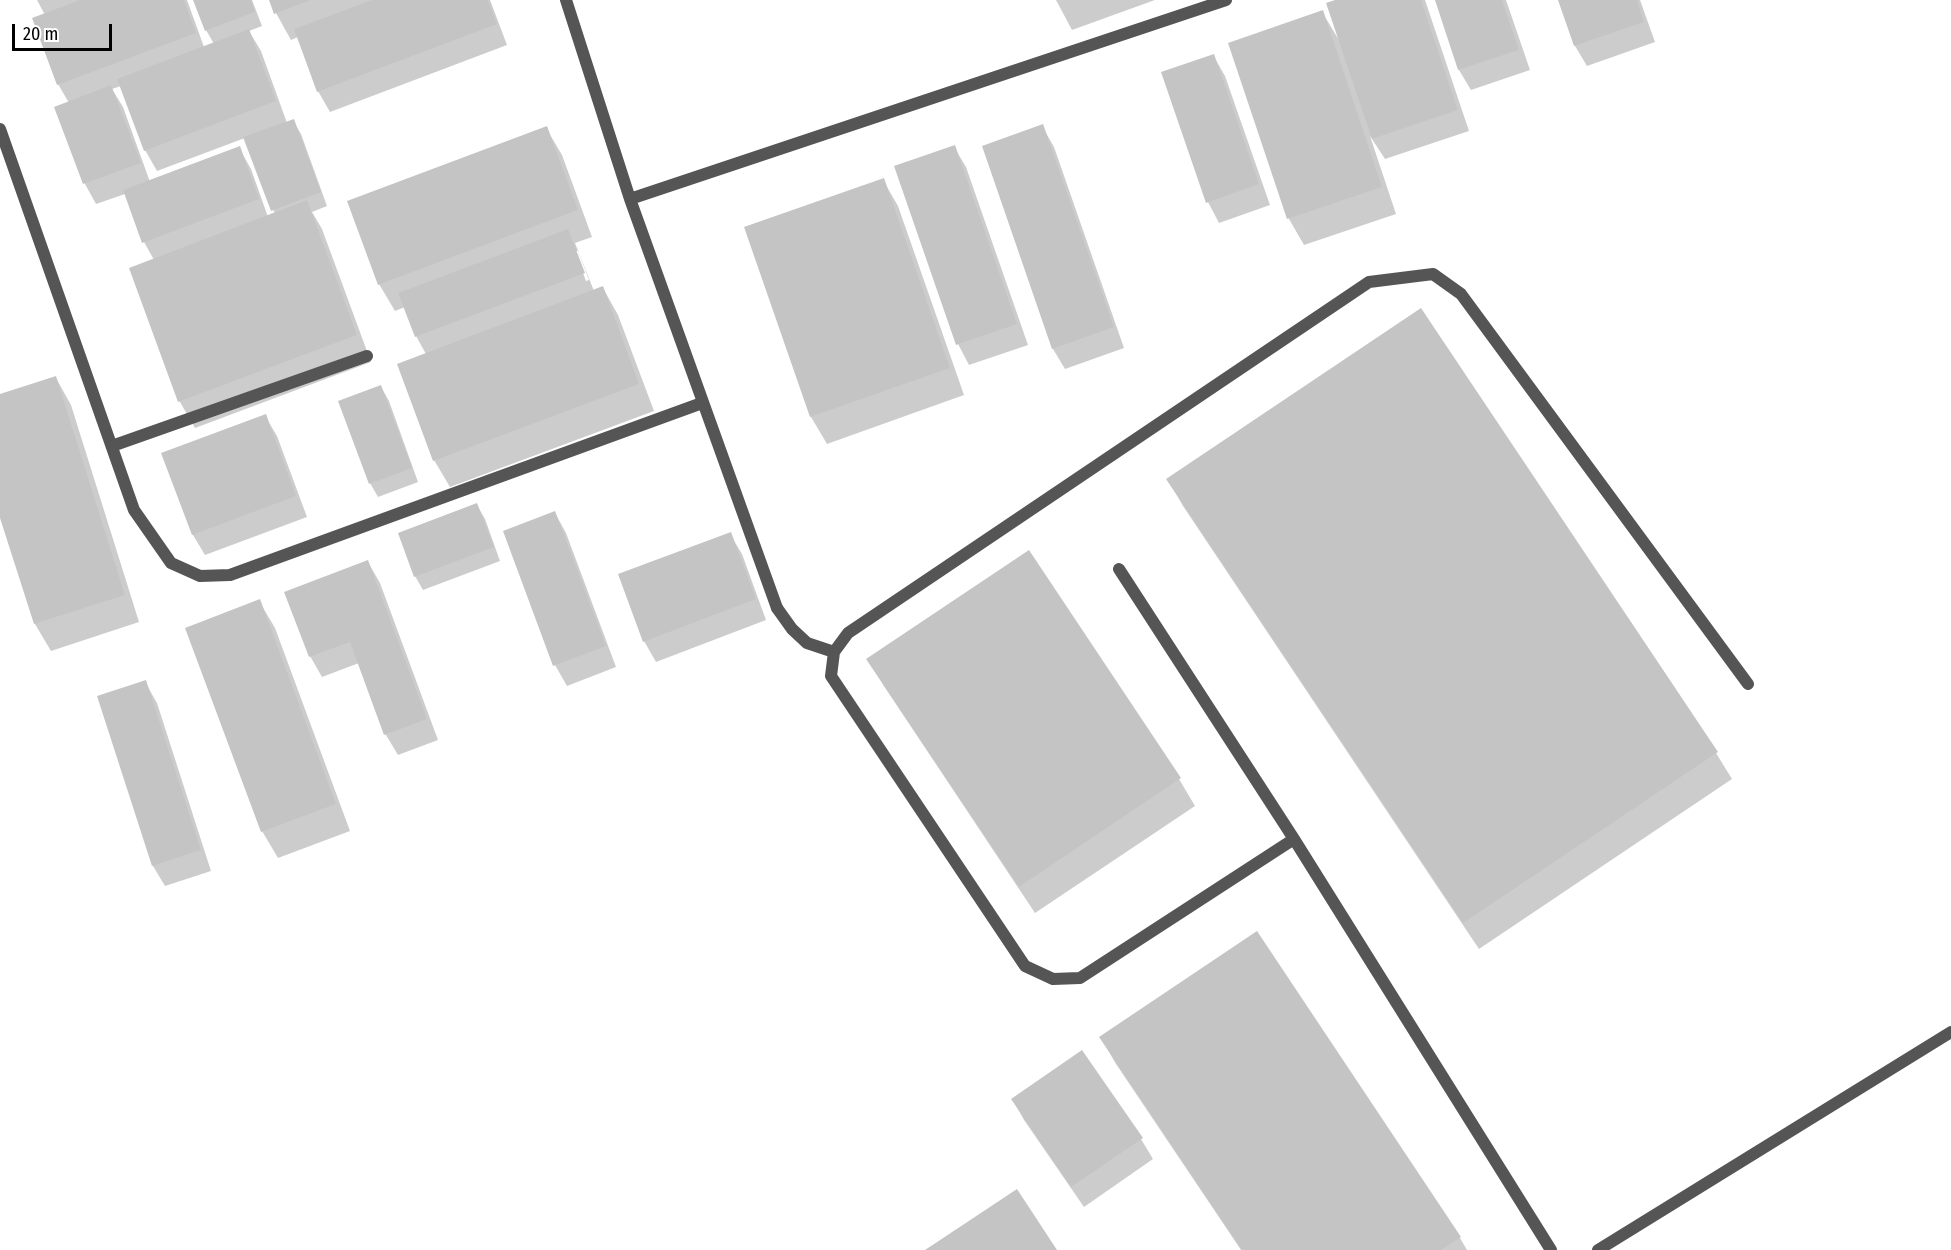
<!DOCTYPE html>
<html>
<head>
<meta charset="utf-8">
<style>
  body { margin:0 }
  #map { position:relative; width:1951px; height:1250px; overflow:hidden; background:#fff; font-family:"Fira Sans Condensed",sans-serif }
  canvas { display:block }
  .scale { position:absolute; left:12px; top:24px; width:100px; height:27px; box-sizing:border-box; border:3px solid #000; border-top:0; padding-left:8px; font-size:18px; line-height:21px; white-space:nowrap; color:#000; -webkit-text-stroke:4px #fff; paint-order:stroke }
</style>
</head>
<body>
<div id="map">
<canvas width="1951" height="1250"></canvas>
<div class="scale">20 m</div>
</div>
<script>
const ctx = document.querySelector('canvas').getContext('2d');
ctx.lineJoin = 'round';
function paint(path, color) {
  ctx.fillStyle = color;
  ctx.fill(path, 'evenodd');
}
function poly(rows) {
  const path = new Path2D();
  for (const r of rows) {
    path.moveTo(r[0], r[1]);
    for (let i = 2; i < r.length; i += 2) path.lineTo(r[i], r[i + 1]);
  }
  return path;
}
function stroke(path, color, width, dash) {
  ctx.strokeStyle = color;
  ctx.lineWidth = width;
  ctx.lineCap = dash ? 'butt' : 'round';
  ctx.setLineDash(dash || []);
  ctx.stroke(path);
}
paint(poly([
  [37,0,187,0,204,47,214,44,206,30,195,0,252,0,262,26,249,31,261,51,287,123,293,121,301,134,327,206,312,212,322,229,371,362,195,428,180,402,131,269,154,260,144,242,125,194,96,204,85,184,56,107,69,103,58,84,45,15],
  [121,86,145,150,157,171,245,138,275,214,268,217,251,169,239,148,150,182,123,107,112,89],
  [271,0,490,0,507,45,330,112,318,91,298,37,291,40,276,13],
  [1056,0,1155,0,1072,30],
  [1340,0,1425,0,1469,131,1385,159,1370,136,1396,214,1304,245,1289,219,1230,44,1322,12,1339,40],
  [1436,0,1506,0,1530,70,1471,90,1459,70],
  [1559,0,1640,0,1655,42,1587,66,1575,46],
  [1213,55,1225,76,1270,205,1219,223,1208,202],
  [1042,126,1054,147,1124,348,1065,369,1053,349,984,147],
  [546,128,562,155,592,237,575,243,594,291,603,288,618,315,654,411,450,487,434,460,426,354,416,336,405,307,395,311,379,284],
  [575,251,578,251,589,280,586,281],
  [954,147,966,167,1028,345,969,365,958,344],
  [883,180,898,206,964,395,827,444,811,417,745,227],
  [56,378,71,405,139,622,51,651,35,624,0,513,0,396],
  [381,387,389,401,418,482,378,497,370,483],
  [265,416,277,436,307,517,205,555,193,535,163,454],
  [1168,479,1716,753,1732,779,1479,949,1183,506],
  [477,505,485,519,500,561,423,590,415,576],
  [555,513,566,533,616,667,567,686,555,665,505,531],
  [730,534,742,554,766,620,656,662,644,641],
  [368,562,380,583,438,740,398,755,386,735,359,663,322,677,310,656],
  [259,601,275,628,350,831,278,858,262,831],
  [868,659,1179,779,1195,806,1035,913,884,686],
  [145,682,157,703,211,871,165,886,153,866,99,697],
  [1101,1038,1460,1238,1467,1250,1241,1250,1116,1064],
  [1013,1100,1141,1139,1153,1159,1084,1207,1024,1120]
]), '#0003');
paint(poly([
  [80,0,184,0,196,33,57,85,32,18],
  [193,0,251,0,255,12,205,31],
  [269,0,311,0,274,14],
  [372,0,488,0,497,24,317,92,294,29],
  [1335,0,1421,0,1458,110,1372,139,1326,3],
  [1435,0,1502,0,1519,50,1458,70],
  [1558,0,1637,0,1644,22,1574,46],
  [1323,10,1382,187,1287,219,1228,43],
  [249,29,276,101,144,151,117,79],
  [1214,54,1259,184,1206,203,1161,72],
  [111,85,141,163,83,184,54,107],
  [294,119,321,192,271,211,243,137],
  [1043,124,1114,327,1052,349,982,146],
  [547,126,578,210,378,285,347,201],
  [955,145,1017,324,956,345,894,166],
  [240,146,259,199,142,243,123,190],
  [884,178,950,368,810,417,744,227],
  [307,200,357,335,178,402,129,268],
  [568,229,585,273,415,337,398,293],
  [603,286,639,384,433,461,397,364],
  [1421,308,1718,752,1463,923,1166,479],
  [56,376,125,595,34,624,0,518,0,394],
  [381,385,412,468,369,484,338,401],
  [266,414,296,496,192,535,161,453],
  [477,503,494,547,414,577,398,533],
  [555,511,606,646,553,666,503,531],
  [731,532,756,599,643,642,618,574],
  [1029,550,1181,778,1019,887,866,659],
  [368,560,427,719,384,735,350,642,309,657,284,592],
  [260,599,336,804,261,832,185,628],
  [146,680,201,850,152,866,97,696],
  [1257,931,1461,1237,1441,1250,1242,1250,1099,1037],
  [1082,1050,1143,1138,1071,1187,1011,1099],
  [1017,1189,1057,1250,925,1250]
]), '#c4c4c4');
stroke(poly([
  [112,446,367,356],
  [1119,569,1294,839,1551,1250],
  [777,608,792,629,807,643,834,652],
  [1294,839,1080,978,1053,979,1025,966,831,676,834,652,848,633,1369,282,1433,274,1461,294,1748,684],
  [1598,1250,1951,1032]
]), '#555', 12);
stroke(poly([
  [566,0,630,199,1226,0],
  [0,129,134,510,171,563,200,576,230,575,702,403],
  [630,199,777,608]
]), '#555', 12);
</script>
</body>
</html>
